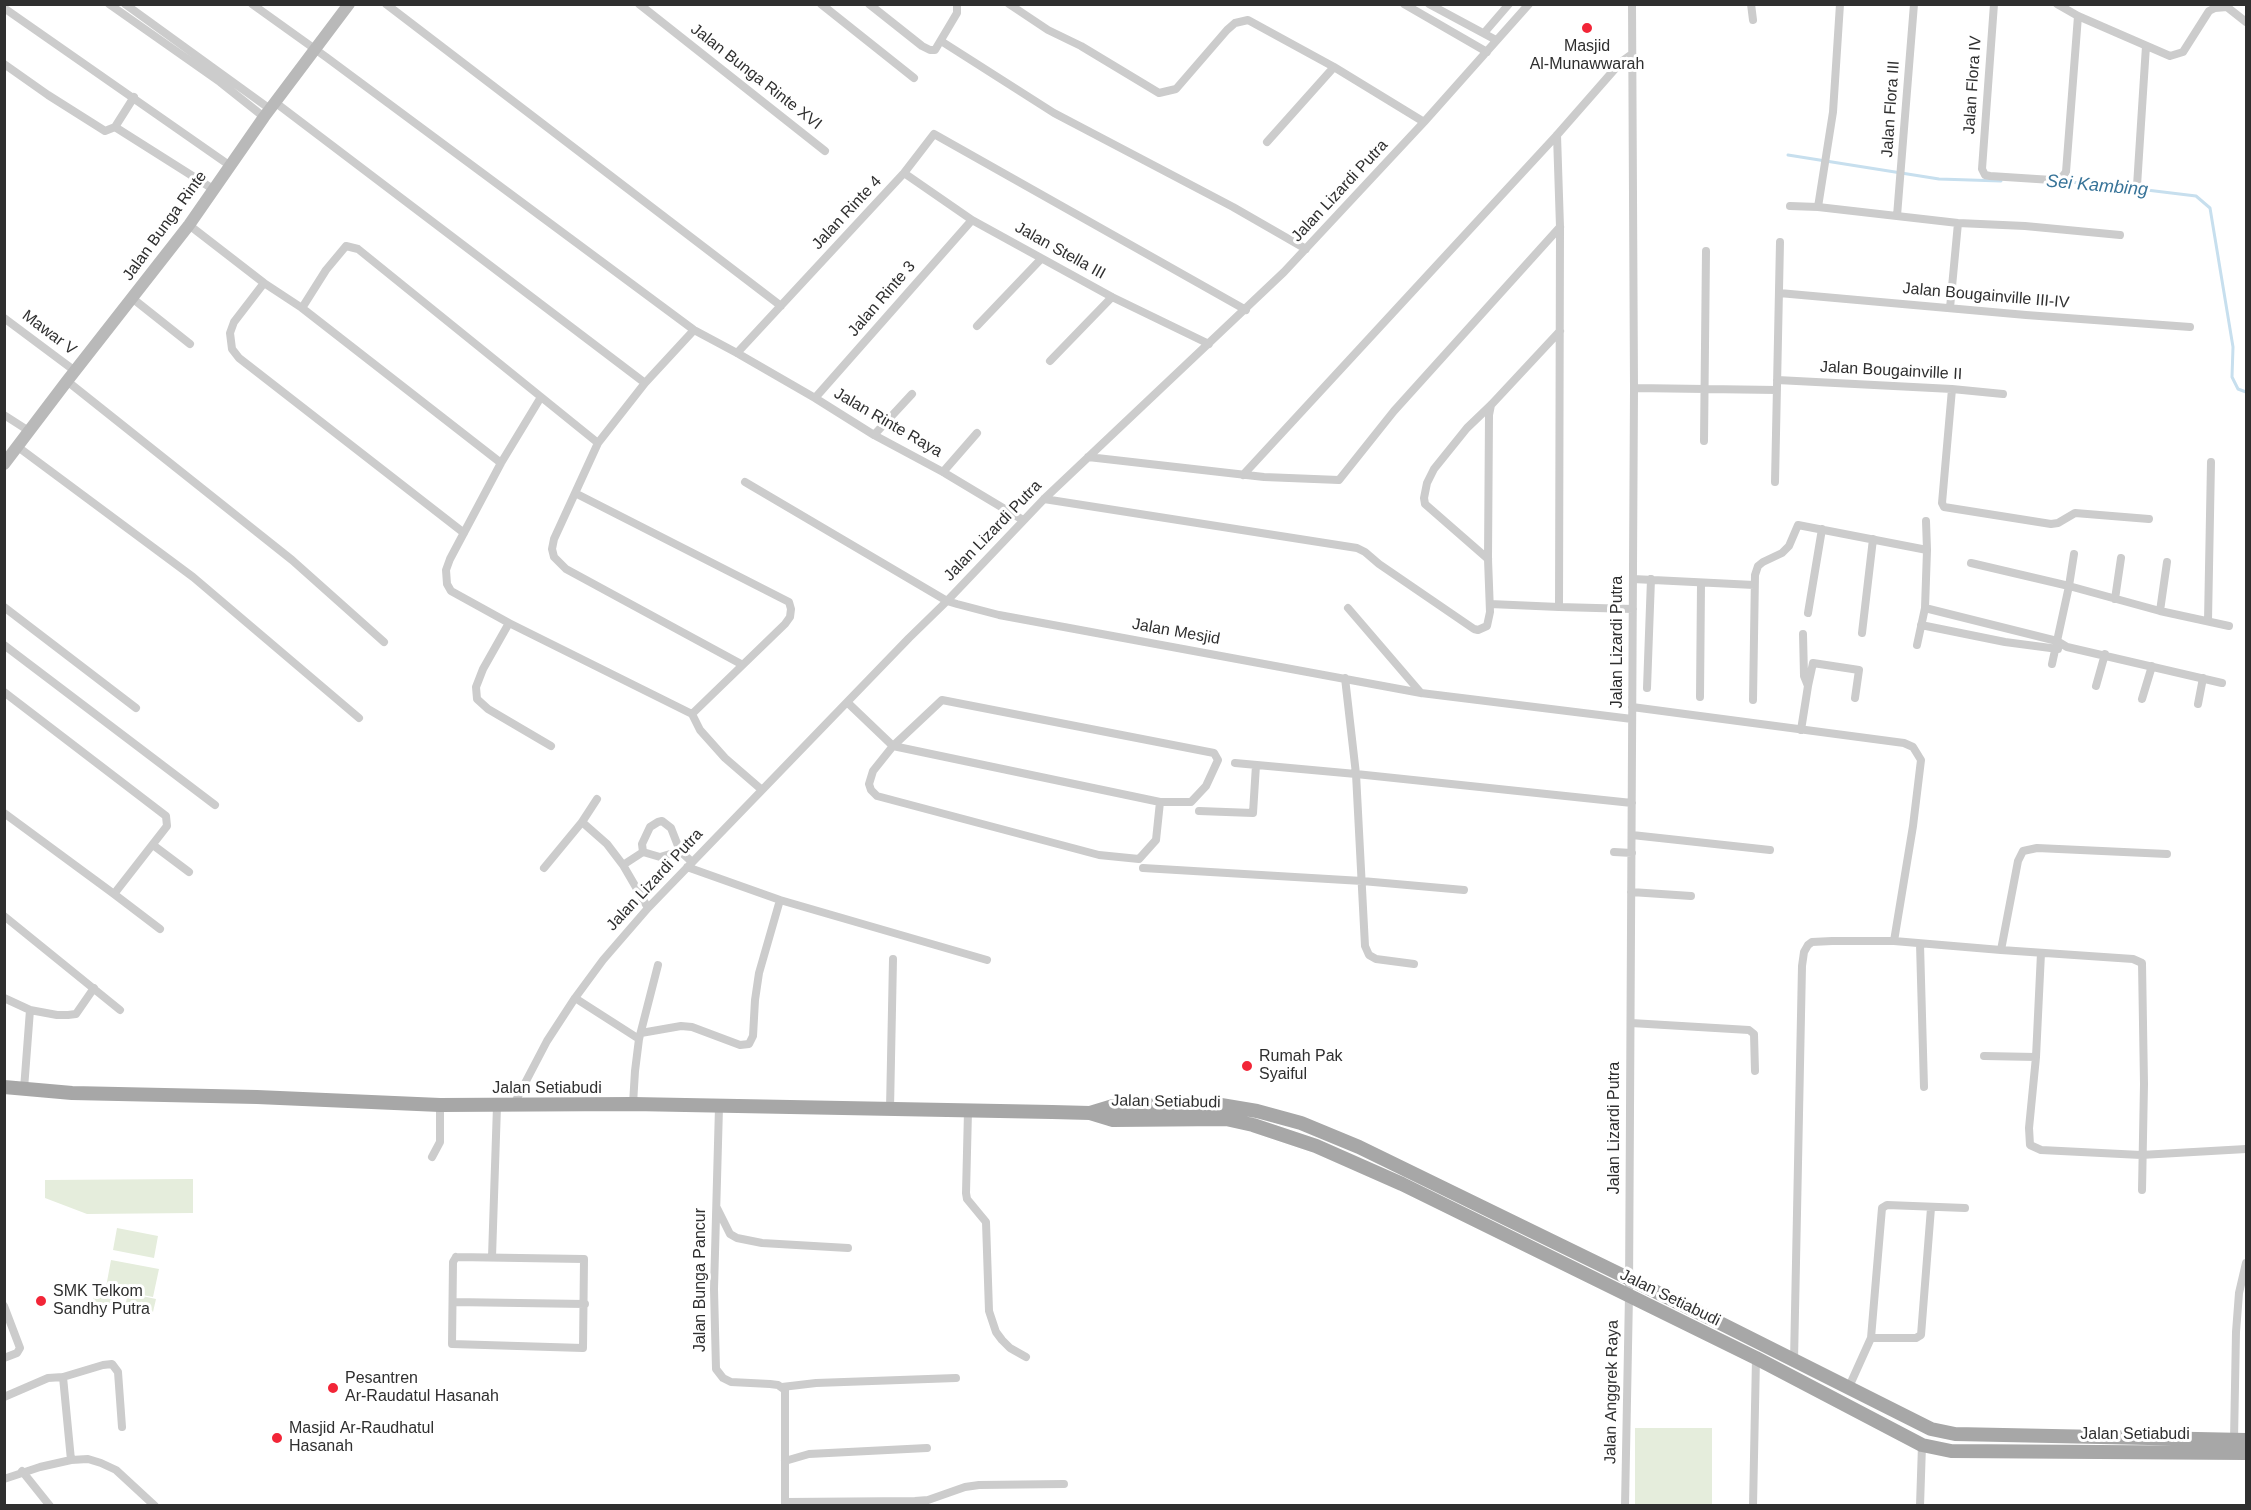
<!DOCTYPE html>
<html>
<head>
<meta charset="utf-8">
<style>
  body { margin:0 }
  #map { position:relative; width:2251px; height:1510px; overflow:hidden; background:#fff; font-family:Helvetica,sans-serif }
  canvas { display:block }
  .frame { position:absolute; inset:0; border:6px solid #2f2f2f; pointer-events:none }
</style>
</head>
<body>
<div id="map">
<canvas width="2251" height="1510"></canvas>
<div class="frame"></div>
</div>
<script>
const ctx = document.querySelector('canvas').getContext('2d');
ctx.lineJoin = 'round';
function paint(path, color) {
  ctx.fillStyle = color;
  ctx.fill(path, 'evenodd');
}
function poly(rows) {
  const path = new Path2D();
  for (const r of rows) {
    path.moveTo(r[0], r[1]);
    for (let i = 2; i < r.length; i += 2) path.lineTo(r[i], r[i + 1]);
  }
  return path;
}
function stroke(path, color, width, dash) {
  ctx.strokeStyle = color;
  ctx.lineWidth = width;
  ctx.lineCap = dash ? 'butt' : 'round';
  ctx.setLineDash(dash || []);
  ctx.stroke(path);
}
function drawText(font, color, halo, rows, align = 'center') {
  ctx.font = font + ' Helvetica,sans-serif';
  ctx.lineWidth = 6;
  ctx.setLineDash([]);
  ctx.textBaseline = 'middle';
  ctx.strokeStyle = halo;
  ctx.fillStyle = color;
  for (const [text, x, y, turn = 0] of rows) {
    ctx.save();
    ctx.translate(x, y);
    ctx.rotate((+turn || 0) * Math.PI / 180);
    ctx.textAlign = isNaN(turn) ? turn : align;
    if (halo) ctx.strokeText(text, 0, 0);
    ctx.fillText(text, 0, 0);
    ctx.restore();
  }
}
paint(poly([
  [193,1179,193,1213,87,1214,45,1198,45,1180],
  [117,1228,158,1236,154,1258,113,1250],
  [111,1260,159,1269,153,1297,121,1291,117,1306,93,1301,96,1285,106,1287],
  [128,1293,156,1299,153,1312,125,1307],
  [1635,1428,1712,1428,1712,1505,1635,1504]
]), '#e5eddc');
stroke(poly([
  [1788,155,1939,179,2001,181],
  [2058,182,2089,183,2196,196,2210,208,2233,347,2232,377,2238,389,2246,392]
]), '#c7dfee', 3);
stroke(poly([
  [109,4,220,82,264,117],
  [125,4,270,109],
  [252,4,326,57,694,330,737,353,815,398,874,435,943,472,1023,520],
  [386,4,781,306],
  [639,4,825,151],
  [821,4,914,78],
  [869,4,922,46,930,50,935,50,957,13,957,4],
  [1009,4,1048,30,1081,46,1159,93,1176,89,1227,30,1235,23,1248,20,1334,67,1424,122],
  [1404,4,1487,52],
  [1429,4,1496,40],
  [1751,4,1753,20],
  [1994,4,1982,169,1985,175,1990,176,2052,180,2062,177,2066,172,2078,16],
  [2057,4,2078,16,2170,56,2183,52,2209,11,2215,8,2227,7,2246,22],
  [4,8,229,165],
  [1484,33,1509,4],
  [941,41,1054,113,1233,207,1306,249],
  [4,64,48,95,105,131,115,127,134,97],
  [276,103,645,383],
  [115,127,213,189],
  [1557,135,1560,227,1559,607,1633,609],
  [1267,142,1334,67],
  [904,173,972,220,1112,297,1209,344],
  [2137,186,2146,46],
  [1790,206,1818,207,1958,223,2025,226,2120,235],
  [1818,207,1833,112,1840,4],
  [1897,216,1914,4],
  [189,225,264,283,302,308,326,270,346,246,358,249,598,443],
  [264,283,234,322,230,333,232,349,239,358,464,533],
  [1779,293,2026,315,2190,327],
  [132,298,190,344],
  [302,308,501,463],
  [1950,308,1958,223],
  [4,318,75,371],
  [977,326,1041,259],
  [694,330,645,383,598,443,554,539,552,549,554,557,566,569,741,664],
  [737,353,904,173,934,134,1246,310],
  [1050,361,1112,297],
  [1777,380,1952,389,2003,394],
  [67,381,292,560,384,642],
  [1634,388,1777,390],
  [1952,389,1942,503,1944,507,2051,524,2058,523,2075,513,2149,519],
  [541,397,501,463,450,559,446,570,447,584,451,591,509,623,692,714,700,730,725,758,762,790],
  [815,398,972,220],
  [4,415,29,431],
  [874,435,912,394],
  [1704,441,1706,251],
  [18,447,193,577,359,718],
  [1088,457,1264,477,1339,480,1394,411,1560,227],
  [943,472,977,433],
  [1243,475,1557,135,1621,62,1632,54],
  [745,482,947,601,957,604,999,615,1421,693,1632,719],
  [1775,482,1780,242],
  [575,493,789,602,791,609,790,617,785,624,692,714],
  [1044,499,1357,548,1365,552,1379,564,1474,629,1478,630,1487,626,1490,612,1488,559,1489,415,1491,405],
  [1926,521,1927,550],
  [1488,559,1425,504,1424,498,1427,483,1434,469,1467,428,1491,405,1560,331],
  [1971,563,2069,586,2074,554],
  [1633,579,1754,585],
  [2115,599,2121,558],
  [1490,604,1559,607],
  [4,607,136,708],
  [1348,608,1421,693],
  [1925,608,2057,641,2067,647,2222,683],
  [2160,611,2167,562],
  [1808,613,1822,529],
  [2208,621,2211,462],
  [509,623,483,669,476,687,477,699,488,709,551,746],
  [1921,625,2005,642,2058,649],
  [1862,633,1873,539],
  [4,645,215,805],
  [2052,664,2069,586,2160,611,2229,626],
  [1345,678,1356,774,1365,946,1369,955,1376,959,1414,964],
  [1808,686,1813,663,1859,670,1855,698],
  [2096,686,2105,654],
  [1647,688,1651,579],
  [4,692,166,816,167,826,114,894,160,929],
  [1700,697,1701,584],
  [2142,699,2152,666],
  [1753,700,1755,575,1758,566,1763,562,1782,553,1789,546,1798,525,1927,550,1925,608,1917,645],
  [848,703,893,746,1160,802,1191,802,1206,786,1218,760,1214,753,942,700,893,746,873,771,869,784,871,790,877,796,1099,855,1139,859,1156,840,1160,802],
  [2198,704,2203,678],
  [1632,707,1904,743,1913,747,1921,760,1913,826,1894,941],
  [1801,730,1808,686,1804,676,1803,634],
  [1235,763,1356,774,1632,803],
  [597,799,582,822,607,844,623,865,648,908],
  [1199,811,1253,813,1256,765],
  [4,813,114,894],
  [1632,835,1770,850],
  [153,845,189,872],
  [643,852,642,844,650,827,658,822,662,821,671,828,680,851,692,862],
  [1614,852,1632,853],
  [623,865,643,852,660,857,680,851],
  [687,867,780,900],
  [544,868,582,822],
  [1143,868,1362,881,1464,890],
  [1631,892,1691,896],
  [4,916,120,1010],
  [1920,944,1924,1087],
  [2001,950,2133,959,2142,963,2144,1084,2142,1190],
  [2041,953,2036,1057,2029,1128,2030,1145,2041,1150,2141,1155,2246,1149],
  [4,998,30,1010,57,1015,68,1015,76,1014,94,988],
  [575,998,639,1039],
  [1631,1023,1749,1030,1754,1034,1755,1071],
  [641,1033,681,1026,692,1027,740,1045,749,1044,753,1036,755,1000,759,973,780,900,987,960],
  [1984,1056,2036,1057],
  [24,1089,30,1010],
  [633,1104,635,1071,639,1039,658,965],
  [513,1106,547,1041,575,998,603,960,648,908,909,638,947,601,1044,499,1284,272,1424,122,1529,4],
  [719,1107,714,1289,716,1369,723,1378,731,1382,770,1384,778,1385,785,1390,785,1506],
  [890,1109,893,959],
  [968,1111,966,1193,967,1199,986,1222,989,1311,996,1332,1002,1340,1010,1348,1026,1357],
  [432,1157,440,1142,440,1105],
  [717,1208,730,1234,737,1238,762,1243,848,1248],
  [456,1257,584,1259,583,1348,452,1344,453,1262,456,1257],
  [492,1257,497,1106],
  [453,1302,585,1304],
  [4,1306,20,1348,17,1353,4,1358],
  [1871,1338,1916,1338,1921,1335,1931,1208],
  [1794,1361,1802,966,1804,952,1808,945,1812,942,1832,941,1894,941,2001,950,2018,861,2023,851,2037,848,2167,854],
  [63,1377,71,1460],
  [782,1387,816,1383,956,1378],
  [1848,1389,1871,1338,1882,1208,1887,1205,1965,1208],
  [4,1397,48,1378,63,1377,103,1365,112,1364,118,1372,122,1427],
  [2234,1440,2236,1332,2239,1293,2246,1263],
  [785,1461,809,1454,927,1448],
  [22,1471,50,1506],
  [4,1479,40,1467,71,1460,88,1459,101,1463,116,1470,155,1506],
  [786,1502,915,1501,928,1500,965,1487,979,1485,1064,1484],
  [1625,1506,1629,1295,1634,388,1632,4],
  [1753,1506,1756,1358],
  [1920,1506,1922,1445]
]), '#ccc', 8);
stroke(poly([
  [4,464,67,381,189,225,264,117,349,4]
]), '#b9b9b9', 12);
stroke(poly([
  [4,1087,72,1093,257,1097,440,1105,633,1104,1052,1112,1090,1113,1113,1120,1226,1119,1253,1125,1316,1146,1402,1184,1756,1358,1922,1445,1951,1451,2246,1453],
  [1090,1113,1113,1106,1221,1105,1257,1111,1301,1123,1359,1147,1718,1322,1931,1429,1955,1434,2246,1440]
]), '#a7a7a7', 14);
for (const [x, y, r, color] of [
  [1587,28,6,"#f22537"],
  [1247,1066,6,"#f22537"],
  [41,1301,6,"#f22537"],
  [333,1388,6,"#f22537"],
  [277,1438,6,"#f22537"]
]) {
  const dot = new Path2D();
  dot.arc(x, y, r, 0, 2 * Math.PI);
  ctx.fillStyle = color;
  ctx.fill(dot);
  stroke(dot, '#fff', 2);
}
drawText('16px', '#2f2f2f', '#fff', [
  ["Masjid",1587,47,"center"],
  ["Al-Munawwarah",1587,65,"center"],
  ["Rumah Pak",1259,1057],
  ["Syaiful",1259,1075],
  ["SMK Telkom",53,1292],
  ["Sandhy Putra",53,1310],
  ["Pesantren",345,1379],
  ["Ar-Raudatul Hasanah",345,1397],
  ["Masjid Ar-Raudhatul",289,1429],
  ["Hasanah",289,1447]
], 'left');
drawText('16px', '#2f2f2f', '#fff', [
  ["Jalan Bunga Rinte XVI",756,77,38],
  ["Jalan Flora IV",1973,85,-86],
  ["Jalan Flora III",1891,109,-86],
  ["Jalan Lizardi Putra",1340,191,-47],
  ["Jalan Rinte 4",847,213,-47],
  ["Jalan Bunga Rinte",165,226,-54],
  ["Jalan Stella III",1060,251,29],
  ["Jalan Bougainville III-IV",1986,296,5],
  ["Jalan Rinte 3",882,299,-49],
  ["Mawar V",49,333,37],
  ["Jalan Bougainville II",1891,371,3],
  ["Jalan Rinte Raya",888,423,30],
  ["Jalan Lizardi Putra",993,531,-46],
  ["Jalan Mesjid",1176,632,10],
  ["Jalan Lizardi Putra",1618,642,-90],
  ["Jalan Lizardi Putra",655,880,-47],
  ["Jalan Setiabudi",547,1089],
  ["Jalan Setiabudi",1166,1102,1],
  ["Jalan Lizardi Putra",1615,1128,-90],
  ["Jalan Bunga Pancur",701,1280,-90],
  ["Jalan Setiabudi",1670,1298,26],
  ["Jalan Anggrek Raya",1612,1392,-89],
  ["Jalan Setiabudi",2135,1435]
]);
drawText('italic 18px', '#377398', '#fff', [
  ["Sei Kambing",2097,186,5]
]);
</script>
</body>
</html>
